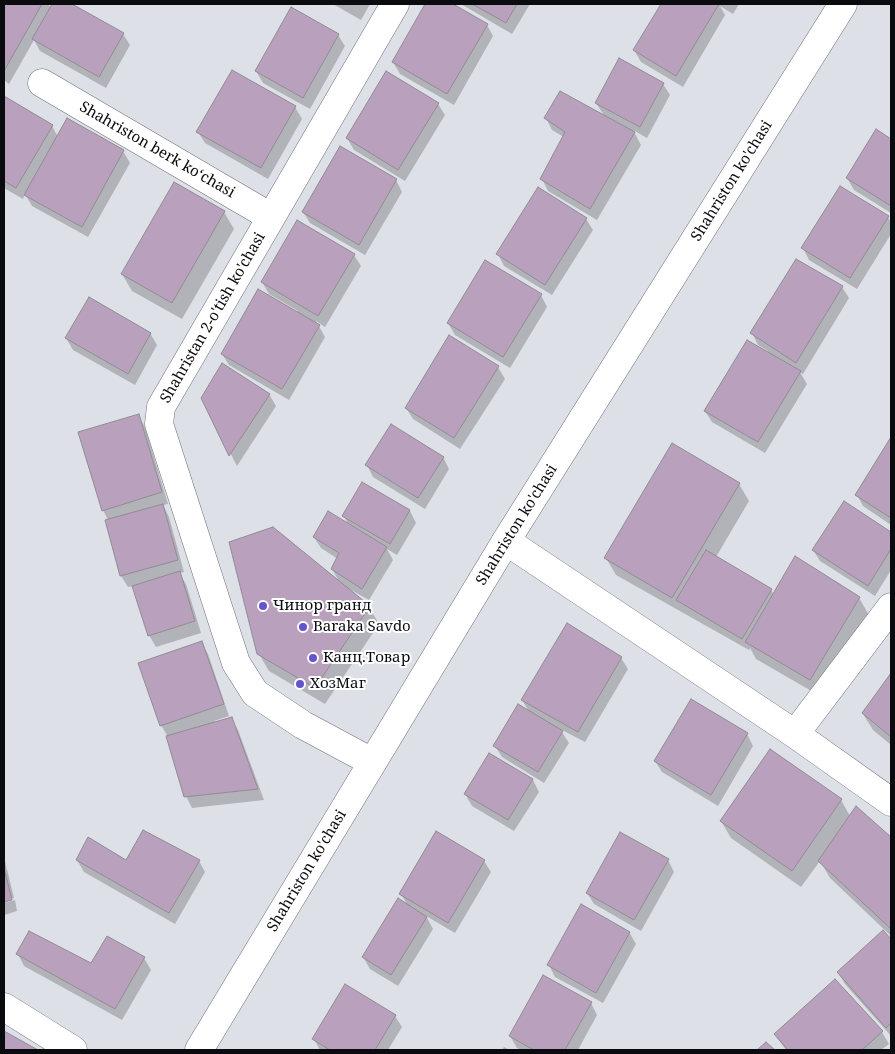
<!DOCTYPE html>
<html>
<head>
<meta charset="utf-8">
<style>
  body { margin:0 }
  #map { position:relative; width:895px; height:1054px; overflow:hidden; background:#dee0e8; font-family:"Noto Serif",serif }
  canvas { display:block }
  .frame { position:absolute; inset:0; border:5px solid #0a0b0e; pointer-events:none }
</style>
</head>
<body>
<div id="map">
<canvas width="895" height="1054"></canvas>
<div class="frame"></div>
</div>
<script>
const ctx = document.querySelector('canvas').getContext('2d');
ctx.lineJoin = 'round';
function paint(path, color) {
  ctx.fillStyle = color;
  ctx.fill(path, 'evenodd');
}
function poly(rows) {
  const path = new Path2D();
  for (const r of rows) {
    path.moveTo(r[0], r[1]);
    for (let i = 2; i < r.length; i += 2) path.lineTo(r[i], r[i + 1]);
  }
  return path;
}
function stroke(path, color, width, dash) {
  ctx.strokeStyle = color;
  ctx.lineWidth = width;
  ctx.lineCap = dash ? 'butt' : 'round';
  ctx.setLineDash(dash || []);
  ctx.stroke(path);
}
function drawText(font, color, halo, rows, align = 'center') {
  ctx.font = font + ' "Noto Serif",serif';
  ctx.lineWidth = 4;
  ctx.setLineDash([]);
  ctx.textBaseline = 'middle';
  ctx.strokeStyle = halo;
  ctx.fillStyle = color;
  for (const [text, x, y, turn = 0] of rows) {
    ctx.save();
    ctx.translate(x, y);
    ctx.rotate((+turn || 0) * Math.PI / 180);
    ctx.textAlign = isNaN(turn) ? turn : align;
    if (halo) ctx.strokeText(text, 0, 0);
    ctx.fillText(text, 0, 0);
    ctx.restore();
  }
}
paint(poly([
  [4,4,48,4,51,8,53,4,69,4,123,34,130,45,106,88,40,51,34,40,9,84,4,80],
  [333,4,370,4,361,20],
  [427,4,451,4,487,25,493,36,454,105,400,74,393,62],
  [461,4,530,4,512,34],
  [662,4,739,4,733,14,720,6,725,15,683,87,641,62,634,50],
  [338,35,345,46,310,109,263,83,256,71],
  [663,84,670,95,647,138,633,130,641,145,597,220,548,191,542,179,564,137,552,130,546,118,605,117,596,103],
  [4,98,52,126,58,137,123,151,130,163,88,237,32,206,25,194,23,199,4,188],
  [438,104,445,115,405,181,354,150,347,138],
  [295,107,302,119,268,179,205,143,198,132],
  [876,131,891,140,891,213,854,190,847,178],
  [396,180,402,192,365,255,310,223,303,212],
  [224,212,234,229,182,319,132,291,122,274],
  [888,217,891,223,891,234,857,289,809,260,803,248],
  [586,219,593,230,552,295,504,266,498,254],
  [354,255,361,266,325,327,316,321,325,337,289,400,229,365,222,354,298,311,269,294,262,282],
  [842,287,849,298,803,374,800,372,807,384,765,453,712,422,705,411,768,351,758,345,752,333],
  [541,295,547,307,510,368,455,335,448,323],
  [150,333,157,345,135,385,73,350,66,338],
  [498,367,505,379,460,449,413,419,406,408],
  [269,394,276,406,237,466,202,398],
  [138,415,145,427,168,504,163,505,169,517,184,572,179,573,186,584,201,633,156,647,149,635,133,586,128,587,121,576,106,521,108,520,103,510],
  [891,440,891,525,863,506,857,495],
  [443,457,449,469,425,509,373,477,367,465],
  [362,484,410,511,416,523,397,555,387,549,393,560,369,600,340,584,369,607,379,624,325,704,269,671,259,654,340,583,332,569,338,559,321,548,314,537,349,526,344,516],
  [739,484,749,501,716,557,771,590,774,595,795,558,859,598,869,615,820,696,756,659,750,648,749,650,616,575,606,558],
  [844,503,891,533,891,570,875,596,820,561,813,550],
  [201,642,208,654,229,716,214,721,215,723,231,718,238,730,264,800,192,808,186,796,168,737,161,725],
  [621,658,628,669,585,742,560,729,569,743,544,783,502,757,495,746,530,713,522,700],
  [891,675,891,745,873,730,863,714],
  [747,734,753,746,718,806,662,772,655,761],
  [489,755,533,780,539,792,514,831,472,806,465,794],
  [841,800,850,816,856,808,891,839,891,936,830,878,820,861,801,887,731,838,721,821],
  [4,857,14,898,4,900],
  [77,860,199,861,205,872,175,924,84,872],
  [668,860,674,872,641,931,594,904,587,893],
  [484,861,491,872,455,933,426,916,433,929,398,986,370,969,363,957,408,906,401,894],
  [15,900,17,911,4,915,4,903],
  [629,932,636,944,603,1003,555,977,549,965],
  [883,932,891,941,891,1036,845,984,838,972],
  [18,954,92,964,144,958,151,970,122,1020,24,966],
  [835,981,882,1032,889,1044,881,1050,786,1050,775,1035],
  [591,1003,597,1015,578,1050,521,1050,517,1048,510,1036],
  [395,1016,402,1027,388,1050,320,1050,314,1039],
  [504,1047,510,1050,502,1050]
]), '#0003');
const building = poly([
  [4,4,42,4,4,71,4,4],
  [52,4,72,4,124,33,99,77,32,39,52,4],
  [425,4,453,4,488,24,447,94,392,62,425,4],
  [472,4,517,4,506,23,472,4],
  [661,4,719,4,676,76,633,50,661,4],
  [291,7,339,34,303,98,255,71,291,7],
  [619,58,664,83,640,127,595,103,619,58],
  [232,70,296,106,261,168,196,132,232,70],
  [386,71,439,103,398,170,346,138,386,71],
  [560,91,635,132,590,209,540,179,565,132,544,118,560,91],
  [4,96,53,125,16,188,4,181,4,96],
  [67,118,124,150,82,227,24,195,67,118],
  [876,129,891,139,891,206,846,178,876,129],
  [340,146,397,179,359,245,302,212,340,146],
  [174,182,225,211,172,303,121,274,174,182],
  [840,186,889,216,850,278,801,248,840,186],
  [538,187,587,218,545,285,496,254,538,187],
  [297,220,355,254,318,316,261,282,297,220],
  [796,259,843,286,796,363,750,333,796,259],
  [485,260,542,294,503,357,447,323,485,260],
  [258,289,320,325,282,389,221,354,258,289],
  [89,297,151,333,128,374,65,338,89,297],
  [449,335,499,366,454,438,405,408,449,335],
  [747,340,801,371,758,442,704,411,747,340],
  [222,363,270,394,229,456,201,398,222,363],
  [139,414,162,492,102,511,78,432,139,414],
  [391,424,444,457,418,498,365,465,391,424],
  [891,437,891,518,855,495,891,437],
  [672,443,740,483,672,598,604,558,672,443],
  [362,482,410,510,390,544,342,516,362,482],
  [844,501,891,532,891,549,868,586,812,550,844,501],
  [163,504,178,560,120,576,105,520,163,504],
  [328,511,387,547,362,589,331,569,339,553,313,537,328,511],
  [273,527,370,606,315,688,257,654,229,542,273,527],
  [706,550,772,589,742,639,676,600,706,550],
  [795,556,860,597,810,680,745,642,795,556],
  [180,571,195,621,148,636,132,586,180,571],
  [567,623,622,657,578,732,521,700,567,623],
  [202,641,224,704,160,726,138,663,202,641],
  [891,673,891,737,862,713,891,673],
  [691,699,748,733,711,795,654,761,691,699],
  [518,704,563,731,538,772,493,746,518,704],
  [232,717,258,789,184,797,166,736,232,717],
  [770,749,842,799,792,871,720,821,770,749],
  [489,753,533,779,508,820,464,794,489,753],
  [856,806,891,837,891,929,818,861,856,806],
  [143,830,200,860,169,913,76,860,88,837,126,860,143,830],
  [436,831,485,860,448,923,399,894,436,831],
  [620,832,669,859,634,920,586,893,620,832],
  [4,868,12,900,4,902,4,868],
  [398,898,427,917,391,975,362,957,398,898],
  [581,904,630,932,596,993,547,965,581,904],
  [883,930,891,939,891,1023,886,1028,837,972,883,930],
  [29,931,91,963,107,936,145,957,115,1009,16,954,29,931],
  [543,975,592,1002,565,1050,534,1050,509,1036,543,975],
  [835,979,883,1031,862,1050,788,1050,774,1034,835,979],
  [345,984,396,1015,375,1050,330,1050,312,1039,345,984],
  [4,1031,38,1050,4,1050,4,1031],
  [766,1042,775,1050,757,1050,766,1042]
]);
paint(building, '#b9a1bd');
stroke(building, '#908b91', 1);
const minor = poly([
  [42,83,271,217],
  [506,541,795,734,891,802],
  [795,734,891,607],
  [372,762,303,725,255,693,236,663,159,424,161,407,395,4],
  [4,1007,73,1050]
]);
const major = poly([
  [199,1050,506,541,843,4]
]);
stroke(minor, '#707279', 29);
stroke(major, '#707279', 29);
stroke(minor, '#fff', 28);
stroke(major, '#fff', 28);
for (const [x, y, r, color] of [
  [263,606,5,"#6354cd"],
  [303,627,5,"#6354cd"],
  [313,658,5,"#6354cd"],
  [300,684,5,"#6354cd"]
]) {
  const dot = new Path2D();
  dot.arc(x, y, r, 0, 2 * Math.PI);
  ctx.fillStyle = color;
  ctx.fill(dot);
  stroke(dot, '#fff', 2);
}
drawText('15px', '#0a0b0e', '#fff', [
  ["Shahriston berk koʻchasi",157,150,30],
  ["Shahriston ko'chasi",732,181,-58],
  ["Shahristan 2-o'tish ko'chasi",213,318,-60],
  ["Shahriston ko'chasi",517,525,-58],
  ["Shahriston ko'chasi",307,871,-59]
]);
drawText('15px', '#0a0b0e', '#fff', [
  ["Чинор гранд",273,606],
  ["Baraka Savdo",313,627],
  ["Канц.Товар",323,658],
  ["ХозМаг",310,684]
], 'left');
</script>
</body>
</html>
